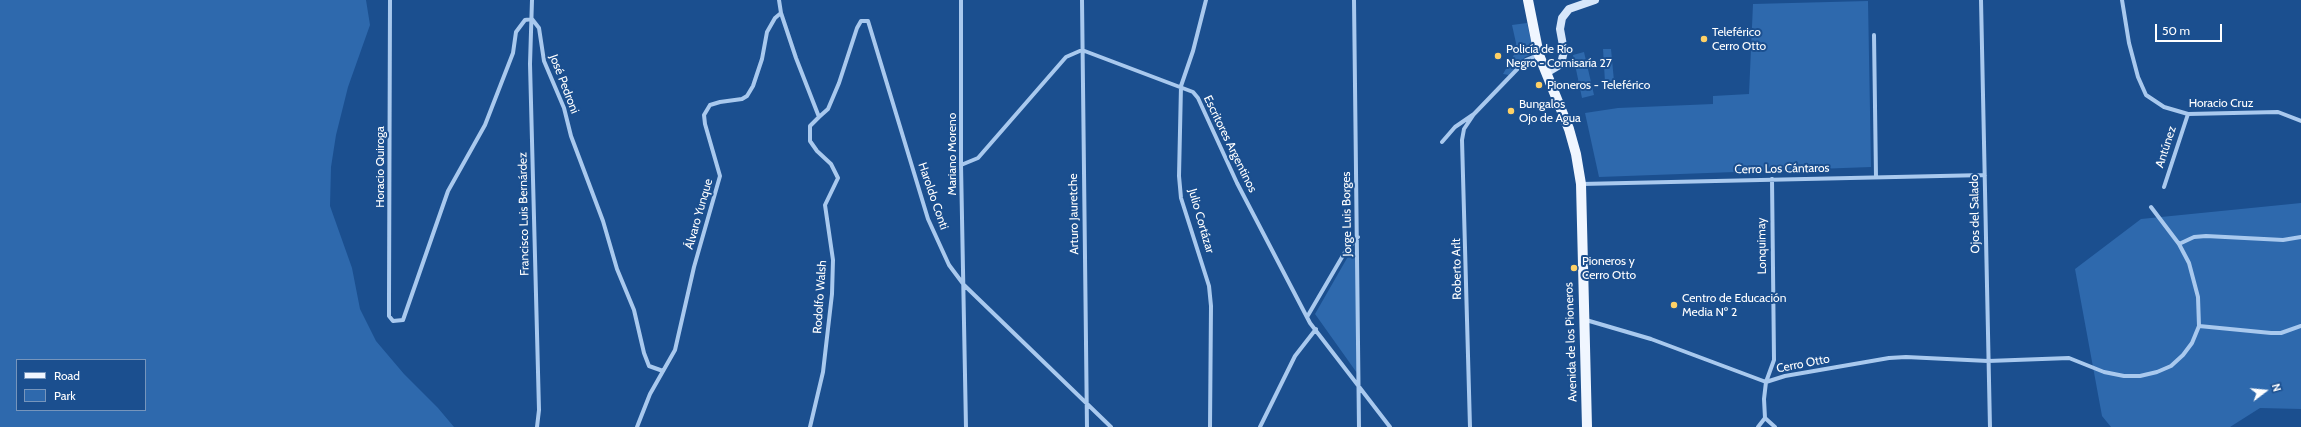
<!DOCTYPE html>
<html>
<head>
<meta charset="utf-8">
<style>
  body { margin:0 }
  #map { position:relative; width:2301px; height:427px; overflow:hidden; background:#1b4f8f; font-family:Cabin,sans-serif }
  canvas { display:block }
  .legend { position:absolute; left:16px; top:359px; width:130px; height:52px; box-sizing:border-box; background:#1b4f8f; border:1px solid #7695bc; margin:0; padding:5px 7px; list-style:none; font-size:12px; color:#fff }
  .legend li { display:flex; align-items:center; gap:8px; height:20px }
  .legend b { width:20px; border:1px solid #7695bc }
  .north { position:absolute; left:2245px; top:371px; width:40px; height:40px; -webkit-text-stroke:3px #1b4f8f; paint-order:stroke; rotate:74deg; font-size:11px; font-weight:700; line-height:16px; text-align:center; color:#fff }
  .north::after { content:''; display:block; margin:auto; width:14px; height:18px; background:#fff; clip-path:polygon(50% 0,100% 100%,50% 72%,0 100%) }
  .scale { position:absolute; left:2155px; top:24px; width:67px; height:18px; box-sizing:border-box; border:2px solid #fff; border-top:0; padding-left:5px; font-size:12px; line-height:14px; white-space:nowrap; color:#fff; -webkit-text-stroke:3px #1b4f8f; paint-order:stroke }
</style>
</head>
<body>
<div id="map">
<canvas width="2301" height="427"></canvas>
<ul class="legend">
<li><b style="height:5px;background:#f0f6ff"></b>Road</li>
<li><b style="height:11px;background:#2e69ad"></b>Park</li>
</ul>
<div class="north">N</div>
<div class="scale">50 m</div>
</div>
<script>
const ctx = document.querySelector('canvas').getContext('2d');
ctx.lineJoin = 'round';
function paint(path, color) {
  ctx.fillStyle = color;
  ctx.fill(path, 'evenodd');
}
function poly(rows) {
  const path = new Path2D();
  for (const r of rows) {
    path.moveTo(r[0], r[1]);
    for (let i = 2; i < r.length; i += 2) path.lineTo(r[i], r[i + 1]);
  }
  return path;
}
function stroke(path, color, width, dash) {
  ctx.strokeStyle = color;
  ctx.lineWidth = width;
  ctx.lineCap = dash ? 'butt' : 'round';
  ctx.setLineDash(dash || []);
  ctx.stroke(path);
}
function drawText(font, color, halo, rows, align = 'center') {
  ctx.font = font + ' Cabin,sans-serif';
  ctx.lineWidth = 4;
  ctx.setLineDash([]);
  ctx.textBaseline = 'middle';
  ctx.strokeStyle = halo;
  ctx.fillStyle = color;
  for (const [text, x, y, turn = 0] of rows) {
    ctx.save();
    ctx.translate(x, y);
    ctx.rotate((+turn || 0) * Math.PI / 180);
    ctx.textAlign = isNaN(turn) ? turn : align;
    if (halo) ctx.strokeText(text, 0, 0);
    ctx.fillText(text, 0, 0);
    ctx.restore();
  }
}
paint(poly([
  [0,0,366,0,370,25,348,87,336,135,331,167,330,206,352,268,360,309,376,341,404,374,438,408,454,427,0,427],
  [17,360,145,360,145,410,17,410],
  [1868,1,1871,167,1599,177,1585,113,1618,108,1713,104,1713,96,1749,94,1753,4],
  [1527,23,1534,53,1525,57,1509,75,1503,74,1515,53,1516,43,1512,25],
  [1603,49,1611,49,1614,81,1605,82],
  [1584,52,1594,95,1582,98,1573,55],
  [2301,203,2301,409,2260,408,2230,427,2111,427,2102,416,2075,269,2141,219],
  [1354,252,1357,257,1357,373,1315,314,1350,253]
]), '#2e69ad');
stroke(poly([
  [390,0,389,298,389,316,393,321,403,320,448,191,485,125,513,53,516,32,525,20,532,19,539,28,544,61,564,108,571,136,603,221,617,269,634,310,644,353,649,366,663,371],
  [532,0,530,64,539,410,537,427],
  [779,0,781,13,796,58,819,117,810,126,810,141,817,151,831,164,838,178,825,205,833,260,832,294,823,372,810,427],
  [961,0,961,165,966,427],
  [1082,0,1087,427],
  [1206,0,1193,51,1181,86,1179,176,1181,198,1209,286,1211,306,1210,427],
  [1354,0,1359,427],
  [1981,0,1990,427],
  [2122,0,2129,43,2138,77,2146,95,2164,107,2188,114,2278,112,2301,121],
  [1874,35,1876,177],
  [819,117,828,109,839,83,857,28,861,21,868,21,928,219,949,265,964,285,1111,427],
  [1442,142,1455,127,1474,114,1526,60,1538,55],
  [961,165,978,158,1066,57,1082,50,1193,92,1198,98,1237,183,1310,323,1390,427],
  [1772,179,1774,360,1766,382,1764,399,1765,418,1775,427],
  [1581,184,1985,175],
  [2164,187,2188,114],
  [2179,244,2194,237,2206,236,2283,240,2301,237],
  [1307,317,1345,252,1358,237],
  [1586,320,1651,339,1766,382,1785,376,1889,358,1906,357,1988,361,2069,358,2104,372,2124,376,2140,376,2157,372,2171,366,2183,355,2192,343,2199,326,2198,297,2189,263,2179,244,2151,207],
  [2199,326,2271,333,2281,333,2301,326],
  [637,427,650,394,675,350,694,267,720,176,705,124,704,115,710,105,720,102,742,99,747,96,753,86,762,59,767,32,775,18,781,13],
  [1260,427,1295,356,1316,329],
  [1470,427,1462,140,1464,129,1474,114],
  [1758,427,1765,418]
]), '#a9c9ee', 4);
stroke(poly([
  [1546,73,1561,64,1564,51,1560,29,1562,18,1569,9,1595,0]
]), '#d6e6fa', 8);
stroke(poly([
  [1528,0,1539,55,1569,129,1576,154,1581,184,1587,427]
]), '#f0f6ff', 10);
for (const [x, y, r, color] of [
  [1704,39,4,"#ffd166"],
  [1498,56,4,"#ffd166"],
  [1539,85,4,"#ffd166"],
  [1511,111,4,"#ffd166"],
  [1574,268,4,"#ffd166"],
  [1674,305,4,"#ffd166"]
]) {
  const dot = new Path2D();
  dot.arc(x, y, r, 0, 2 * Math.PI);
  ctx.fillStyle = color;
  ctx.fill(dot);
  stroke(dot, '#1b4f8f', 1.5);
}
drawText('12px', '#fff', '#1b4f8f', [
  ["Teleférico",1712,32],
  ["Cerro Otto",1712,46],
  ["Policía de Río",1506,49],
  ["Negro - Comisaría 27",1506,63],
  ["Pioneros - Teleférico",1547,85],
  ["Bungalos",1519,104],
  ["Ojo de Agua",1519,118],
  ["Pioneros y",1582,261],
  ["Cerro Otto",1582,275],
  ["Centro de Educación",1682,298],
  ["Media Nº 2",1682,312]
], 'left');
drawText('12px', '#fff', '#1b4f8f', [
  ["José Pedroni",564,84,69],
  ["Horacio Cruz",2221,103],
  ["Escritores Argentinos",1230,144,64],
  ["Antúnez",2166,147,-72],
  ["Mariano Moreno",952,154,-90],
  ["Horacio Quiroga",380,167,-90],
  ["Cerro Los Cántaros",1782,169,-1],
  ["Haroldo Conti",933,196,71],
  ["Francisco Luis Bernárdez",524,214,-91],
  ["Álvaro Yunque",699,214,-74],
  ["Arturo Jauretche",1074,214,-91],
  ["Jorge Luis Borges",1347,214,-91],
  ["Ojos del Salado",1975,214,-91],
  ["Julio Cortázar",1201,221,74],
  ["Lonquimay",1762,246,-91],
  ["Roberto Arlt",1457,269,-91],
  ["Rodolfo Walsh",820,297,-86],
  ["Avenida de los Pioneros",1571,342,-92],
  ["Cerro Otto",1803,364,-11]
]);
</script>
</body>
</html>
